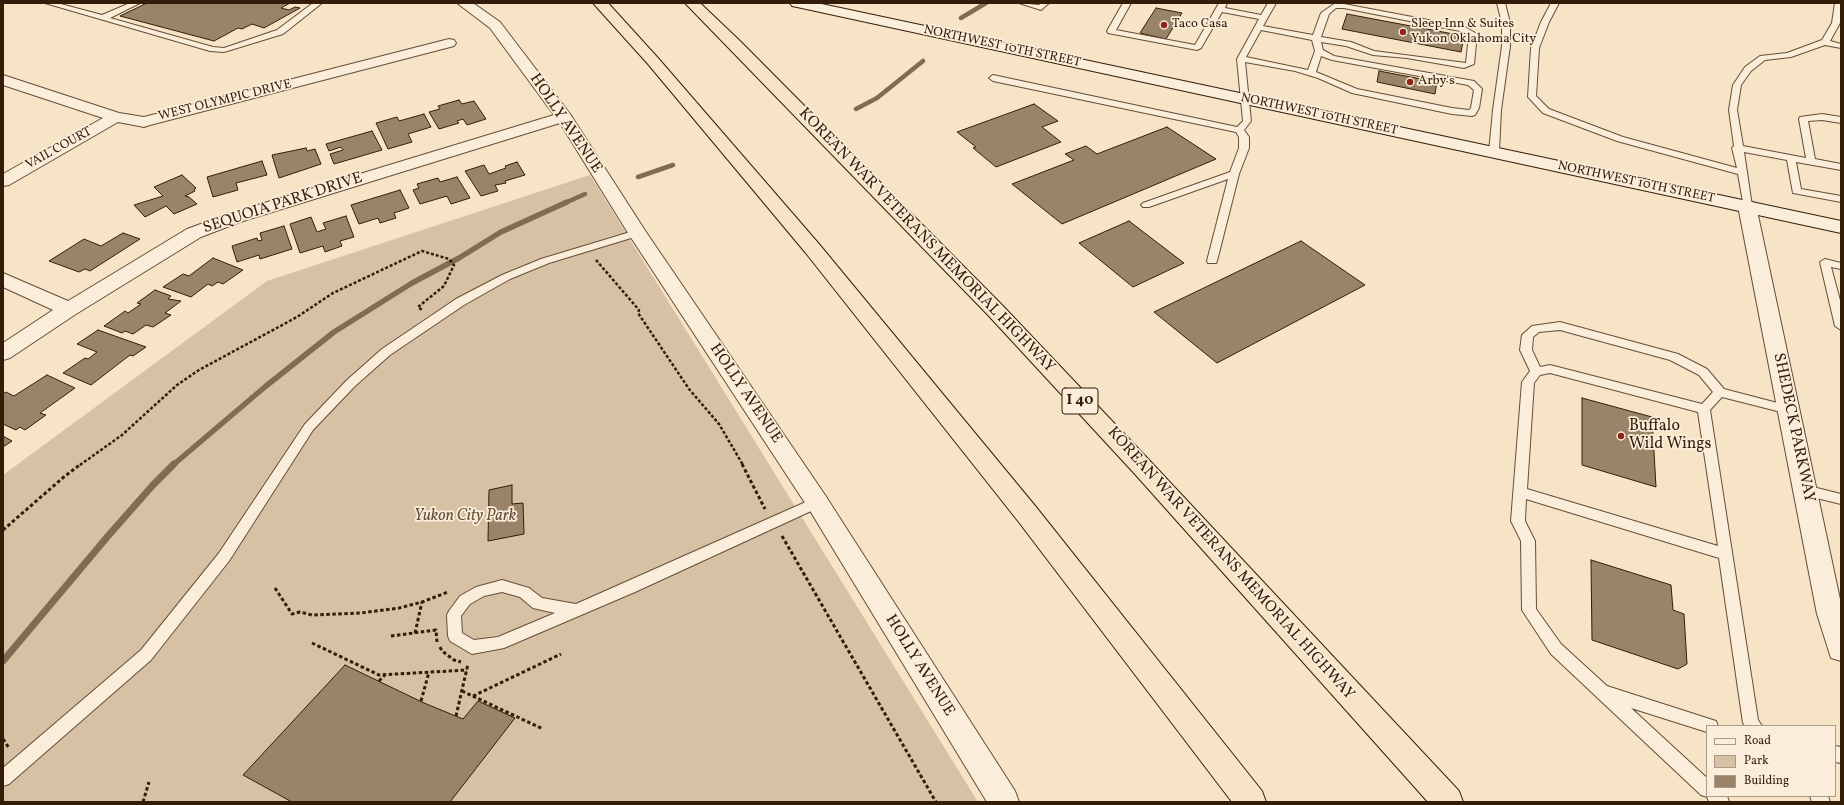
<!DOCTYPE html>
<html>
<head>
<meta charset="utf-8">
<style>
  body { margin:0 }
  #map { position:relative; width:1844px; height:805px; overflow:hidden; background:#f7e3c5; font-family:Vollkorn,serif }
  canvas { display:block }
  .frame { position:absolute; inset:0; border:4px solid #341d08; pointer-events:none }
  .legend { position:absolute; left:1706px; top:725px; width:130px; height:72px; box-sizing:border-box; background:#faedd9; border:1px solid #ab9a85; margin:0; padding:5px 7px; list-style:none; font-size:12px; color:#341d08 }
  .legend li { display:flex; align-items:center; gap:8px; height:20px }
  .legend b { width:20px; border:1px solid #ab9a85 }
</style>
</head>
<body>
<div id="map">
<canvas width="1844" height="805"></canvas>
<div class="frame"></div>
<ul class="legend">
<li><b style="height:5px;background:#faedd9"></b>Road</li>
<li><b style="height:11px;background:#d6c1a5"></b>Park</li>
<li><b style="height:11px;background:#99846a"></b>Building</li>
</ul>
</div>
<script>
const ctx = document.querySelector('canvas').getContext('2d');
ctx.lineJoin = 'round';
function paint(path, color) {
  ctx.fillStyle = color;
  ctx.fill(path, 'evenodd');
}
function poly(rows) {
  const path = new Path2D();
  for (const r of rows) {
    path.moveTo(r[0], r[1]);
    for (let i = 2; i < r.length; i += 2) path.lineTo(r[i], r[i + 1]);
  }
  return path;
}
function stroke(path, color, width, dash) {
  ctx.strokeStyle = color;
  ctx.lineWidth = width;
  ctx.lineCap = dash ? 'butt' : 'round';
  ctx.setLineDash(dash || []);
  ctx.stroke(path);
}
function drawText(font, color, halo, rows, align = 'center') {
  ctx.font = font + ' Vollkorn,serif';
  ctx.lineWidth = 3.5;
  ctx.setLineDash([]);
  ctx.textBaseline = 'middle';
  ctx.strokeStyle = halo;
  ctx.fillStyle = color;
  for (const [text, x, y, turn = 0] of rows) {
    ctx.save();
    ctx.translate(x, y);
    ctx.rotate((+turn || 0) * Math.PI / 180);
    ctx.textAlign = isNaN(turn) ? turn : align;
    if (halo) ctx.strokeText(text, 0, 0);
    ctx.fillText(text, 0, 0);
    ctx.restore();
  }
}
paint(poly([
  [590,175,978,802,3,802,3,475,267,281]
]), '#d6c1a5');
stroke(poly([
  [961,18,986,3],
  [856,109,877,98,923,61],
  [638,177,673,165],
  [565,203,585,194]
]), '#816c53', 4.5);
stroke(poly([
  [173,465,266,386,334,332,412,283,459,258,501,232,567,202]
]), '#816c53', 5.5);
stroke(poly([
  [3,661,108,536,153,485,174,464]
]), '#816c53', 7);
const building = poly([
  [147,3,290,3,281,8,289,10,295,7,300,8,264,28,252,24,242,29,238,28,214,41,120,16,147,3],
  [1156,8,1182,13,1166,39,1140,33,1156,8],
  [1347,14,1464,36,1461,52,1342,29,1347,14],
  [1379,71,1437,82,1435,94,1377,82,1379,71],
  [459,100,462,104,474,101,486,119,467,125,463,119,457,121,459,123,439,129,429,112,440,109,438,106,459,100],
  [1034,104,1058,121,1042,127,1061,142,996,167,973,148,976,147,957,132,1034,104],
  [424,114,431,127,408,134,412,142,388,149,376,123,397,117,399,121,424,114],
  [1167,127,1216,159,1062,224,1012,184,1074,160,1065,154,1086,146,1097,154,1167,127],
  [372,131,382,150,334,164,330,154,343,150,341,147,329,151,326,144,372,131],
  [306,148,307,151,315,149,321,164,279,178,272,155,306,148],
  [262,161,267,175,236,183,238,190,213,197,207,177,262,161],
  [517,162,525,175,505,181,506,183,501,184,495,185,498,191,481,196,465,171,484,165,489,174,506,168,505,166,517,162],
  [182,175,196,188,194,189,195,191,185,196,189,197,197,204,174,214,166,206,145,217,134,205,163,196,154,187,182,175],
  [457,177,470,198,451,204,447,196,420,204,413,190,419,188,417,184,438,178,440,182,457,177],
  [400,190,409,208,394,213,396,218,380,223,378,218,359,224,351,205,400,190],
  [346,216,354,237,340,241,342,246,325,252,323,246,300,253,290,224,311,217,317,232,326,229,323,223,346,216],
  [1129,221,1184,263,1133,287,1079,243,1129,221],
  [284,226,292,249,260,259,259,255,237,262,232,246,257,238,258,241,262,240,260,233,284,226],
  [123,233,140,239,90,271,85,269,79,272,49,261,84,239,101,246,123,233],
  [1301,241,1365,285,1217,363,1154,312,1301,241],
  [213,258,243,270,223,284,218,282,212,286,208,284,191,297,163,287,183,274,189,276,213,258],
  [155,290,171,296,168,299,181,301,165,313,171,315,153,327,146,325,133,334,125,331,122,333,104,326,125,311,128,313,141,304,137,303,155,290],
  [98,330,146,347,133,356,130,355,91,385,63,373,85,358,88,359,97,352,77,344,98,330],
  [47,375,75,388,40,413,46,415,25,430,20,427,16,430,3,424,3,394,6,392,14,396,47,375],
  [1582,398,1652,417,1656,487,1582,465,1582,398],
  [3,436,12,441,3,447,3,436],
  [512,485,512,504,523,503,524,534,488,541,489,490,512,485],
  [1591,560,1671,585,1673,610,1684,614,1687,664,1678,669,1592,640,1591,560],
  [345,665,424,703,463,719,478,701,515,718,450,802,292,802,243,775,345,665]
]);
paint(building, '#99846a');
stroke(building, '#341d08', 1);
const lane = poly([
  [45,3,57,3,102,15,130,3,140,3,110,18,213,47,224,48,277,30,313,3,322,3,283,34,224,52,210,51,45,3],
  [1019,3,1039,5,1041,3,1049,3,1041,10,1019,3],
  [1123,3,1131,3,1116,30,1195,45,1219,3,1227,3,1225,8,1261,15,1268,3,1276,3,1263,26,1313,35,1321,13,1334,4,1344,4,1465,27,1477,34,1474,64,1464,68,1407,58,1373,55,1346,46,1321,42,1323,50,1334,56,1474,81,1482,89,1479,108,1475,115,1472,116,1452,114,1352,93,1318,78,1295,71,1245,62,1251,121,1244,130,1249,137,1249,148,1239,174,1217,261,1216,263,1208,263,1207,261,1228,179,1149,207,1143,207,1141,205,1143,203,1230,172,1239,148,1239,137,1236,132,993,81,989,78,993,75,1237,127,1243,121,1237,59,1259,19,1222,12,1201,48,1197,50,1108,33,1107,31,1123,3],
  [1336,8,1344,8,1460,31,1469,35,1466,63,1374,51,1351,42,1321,37,1329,14,1336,8],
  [1261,30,1312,40,1315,51,1308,70,1246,57,1261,30],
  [1321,56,1332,60,1468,85,1474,90,1471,108,1469,110,1452,108,1357,89,1316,72,1321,56],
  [1497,3,1505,3,1510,23,1510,46,1501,110,1499,152,1494,155,1489,152,1493,110,1502,46,1502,23,1497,3],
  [1551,3,1559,3,1549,22,1539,48,1536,96,1549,109,1623,137,1737,168,1732,148,1734,146,1729,110,1733,85,1745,67,1760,56,1787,53,1822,40,1832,23,1835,3,1841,3,1840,23,1830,41,1841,44,1841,48,1825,45,1791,57,1765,60,1751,71,1741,85,1737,110,1743,146,1806,158,1799,119,1800,117,1822,114,1841,117,1841,123,1822,120,1808,121,1815,159,1841,164,1841,170,1796,162,1801,189,1841,196,1841,202,1793,193,1787,160,1744,152,1752,206,1750,208,1744,208,1738,174,1617,141,1543,113,1528,97,1531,48,1541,22,1551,3],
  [637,230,642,233,641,235,549,263,510,279,464,305,390,355,355,386,313,430,229,561,151,660,9,784,3,786,3,768,141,650,219,553,305,424,347,380,382,349,456,299,502,275,541,259,637,230],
  [1825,259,1841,263,1841,269,1831,267,1841,304,1841,330,1835,326,1820,262,1825,259],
  [1560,322,1678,354,1707,369,1724,389,1789,406,1793,407,1795,410,1793,413,1789,414,1722,397,1710,410,1758,720,1762,726,1745,726,1743,723,1719,558,1526,499,1525,521,1535,541,1536,609,1561,644,1607,686,1716,721,1718,726,1707,726,1707,732,1631,708,1707,778,1707,796,1727,796,1729,802,1709,802,1707,797,1701,795,1551,654,1522,610,1521,541,1511,521,1522,382,1530,371,1520,350,1522,335,1532,326,1560,322],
  [1560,330,1670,360,1699,375,1713,392,1702,404,1550,365,1540,367,1532,350,1533,337,1539,332,1560,330],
  [1550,373,1698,412,1718,546,1527,489,1534,383,1540,375,1550,373],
  [1805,485,1841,494,1841,504,1800,494,1799,490,1800,486,1805,485],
  [817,497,822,498,824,502,822,506,635,592,504,648,472,654,450,641,448,636,447,615,449,611,460,596,476,587,502,580,529,588,542,598,576,604,817,497],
  [502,592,520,597,533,608,555,613,498,637,474,640,462,633,461,616,470,604,484,596,502,592],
  [1835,746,1841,747,1841,763,1835,762,1835,746],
  [1810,796,1828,796,1830,802,1812,802,1810,796]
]);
const street = poly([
  [457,3,473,3,500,22,570,114,646,232,825,495,1015,791,1019,802,987,802,809,509,628,233,560,123,240,222,201,237,76,314,10,358,3,360,3,343,53,310,3,287,3,273,68,301,187,229,228,214,554,115,490,28,457,3],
  [449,39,454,40,456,43,454,46,150,125,144,127,118,122,9,185,3,186,3,174,103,118,3,85,3,75,119,113,144,117,449,39],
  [1747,201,1753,202,1756,206,1841,604,1841,661,1831,658,1817,614,1738,206,1741,202,1747,201]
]);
const secondary = poly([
  [790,3,817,3,1841,221,1841,233,797,7,792,6,790,3]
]);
const highway = poly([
  [593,3,608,3,658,58,819,244,1036,507,1262,791,1266,802,1232,802,1018,521,805,252,648,64,593,3],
  [685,3,700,3,740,41,1002,305,1150,461,1459,791,1463,802,1428,802,1134,473,988,315,685,3]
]);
stroke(lane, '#654e37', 2);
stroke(street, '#654e37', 2);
stroke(secondary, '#341d08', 2);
stroke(highway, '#341d08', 2);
stroke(poly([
  [596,260,639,310,638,313,689,389,719,424,743,465],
  [80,465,122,435,177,385,199,370,297,317,333,293,422,251,449,259,454,265,444,286,418,307,422,310]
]), '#341d08', 2.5, [3, 2]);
stroke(poly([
  [742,464,765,509],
  [3,530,65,476,81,464],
  [782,536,936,802],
  [275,588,292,614,300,612,312,615,361,613,399,608,422,602,448,592],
  [415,633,422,602],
  [391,636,436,630,437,642],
  [312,643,379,675,467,670],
  [440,647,442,651,454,660,461,662],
  [379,681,385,675],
  [462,691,543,729],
  [473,696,561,654],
  [421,701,429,672],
  [456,716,468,664],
  [3,739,9,748],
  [143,802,149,782]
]), '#341d08', 3, [3.5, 2.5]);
paint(lane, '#faedd9');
paint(street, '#faedd9');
paint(secondary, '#faedd9');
paint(highway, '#f7e3c5');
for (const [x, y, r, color] of [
  [1164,25,4,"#8f2418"],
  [1403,32,4,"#8f2418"],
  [1410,82,4,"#8f2418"],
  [1621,436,4,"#8f2418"]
]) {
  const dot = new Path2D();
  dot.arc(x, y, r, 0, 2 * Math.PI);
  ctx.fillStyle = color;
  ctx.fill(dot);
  stroke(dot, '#faedd9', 1.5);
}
drawText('13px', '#341d08', '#faedd9', [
  ["Taco Casa",1172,25],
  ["Sleep Inn & Suites",1411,25],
  ["Yukon Oklahoma City",1411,40],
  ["Arby's",1418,82]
], 'left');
drawText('13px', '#341d08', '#faedd9', [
  ["NORTHWEST 10TH STREET",1002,47,12],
  ["WEST OLYMPIC DRIVE",225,101,-14],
  ["NORTHWEST 10TH STREET",1319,115,12],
  ["VAIL COURT",59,149,-29],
  ["NORTHWEST 10TH STREET",1636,183,12]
]);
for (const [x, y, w] of [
  [1080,401,36]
]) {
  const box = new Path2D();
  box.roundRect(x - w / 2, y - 13, w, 26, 3);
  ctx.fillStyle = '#faedd9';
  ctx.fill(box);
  stroke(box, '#341d08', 1);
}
drawText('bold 15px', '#341d08', null, [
  ["I 40",1080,401]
]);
drawText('16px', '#341d08', '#faedd9', [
  ["HOLLY AVENUE",565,124,56],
  ["SEQUOIA PARK DRIVE",283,204,-18],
  ["KOREAN WAR VETERANS MEMORIAL HIGHWAY",926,241,46],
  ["HOLLY AVENUE",745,394,56],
  ["SHEDECK PARKWAY",1793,428,78],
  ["KOREAN WAR VETERANS MEMORIAL HIGHWAY",1230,564,48],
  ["HOLLY AVENUE",919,666,58]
]);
drawText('16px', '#341d08', '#faedd9', [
  ["Buffalo",1629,427],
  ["Wild Wings",1629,445]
], 'left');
drawText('italic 16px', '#654e37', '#faedd9', [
  ["Yukon City Park",465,517]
]);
</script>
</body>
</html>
